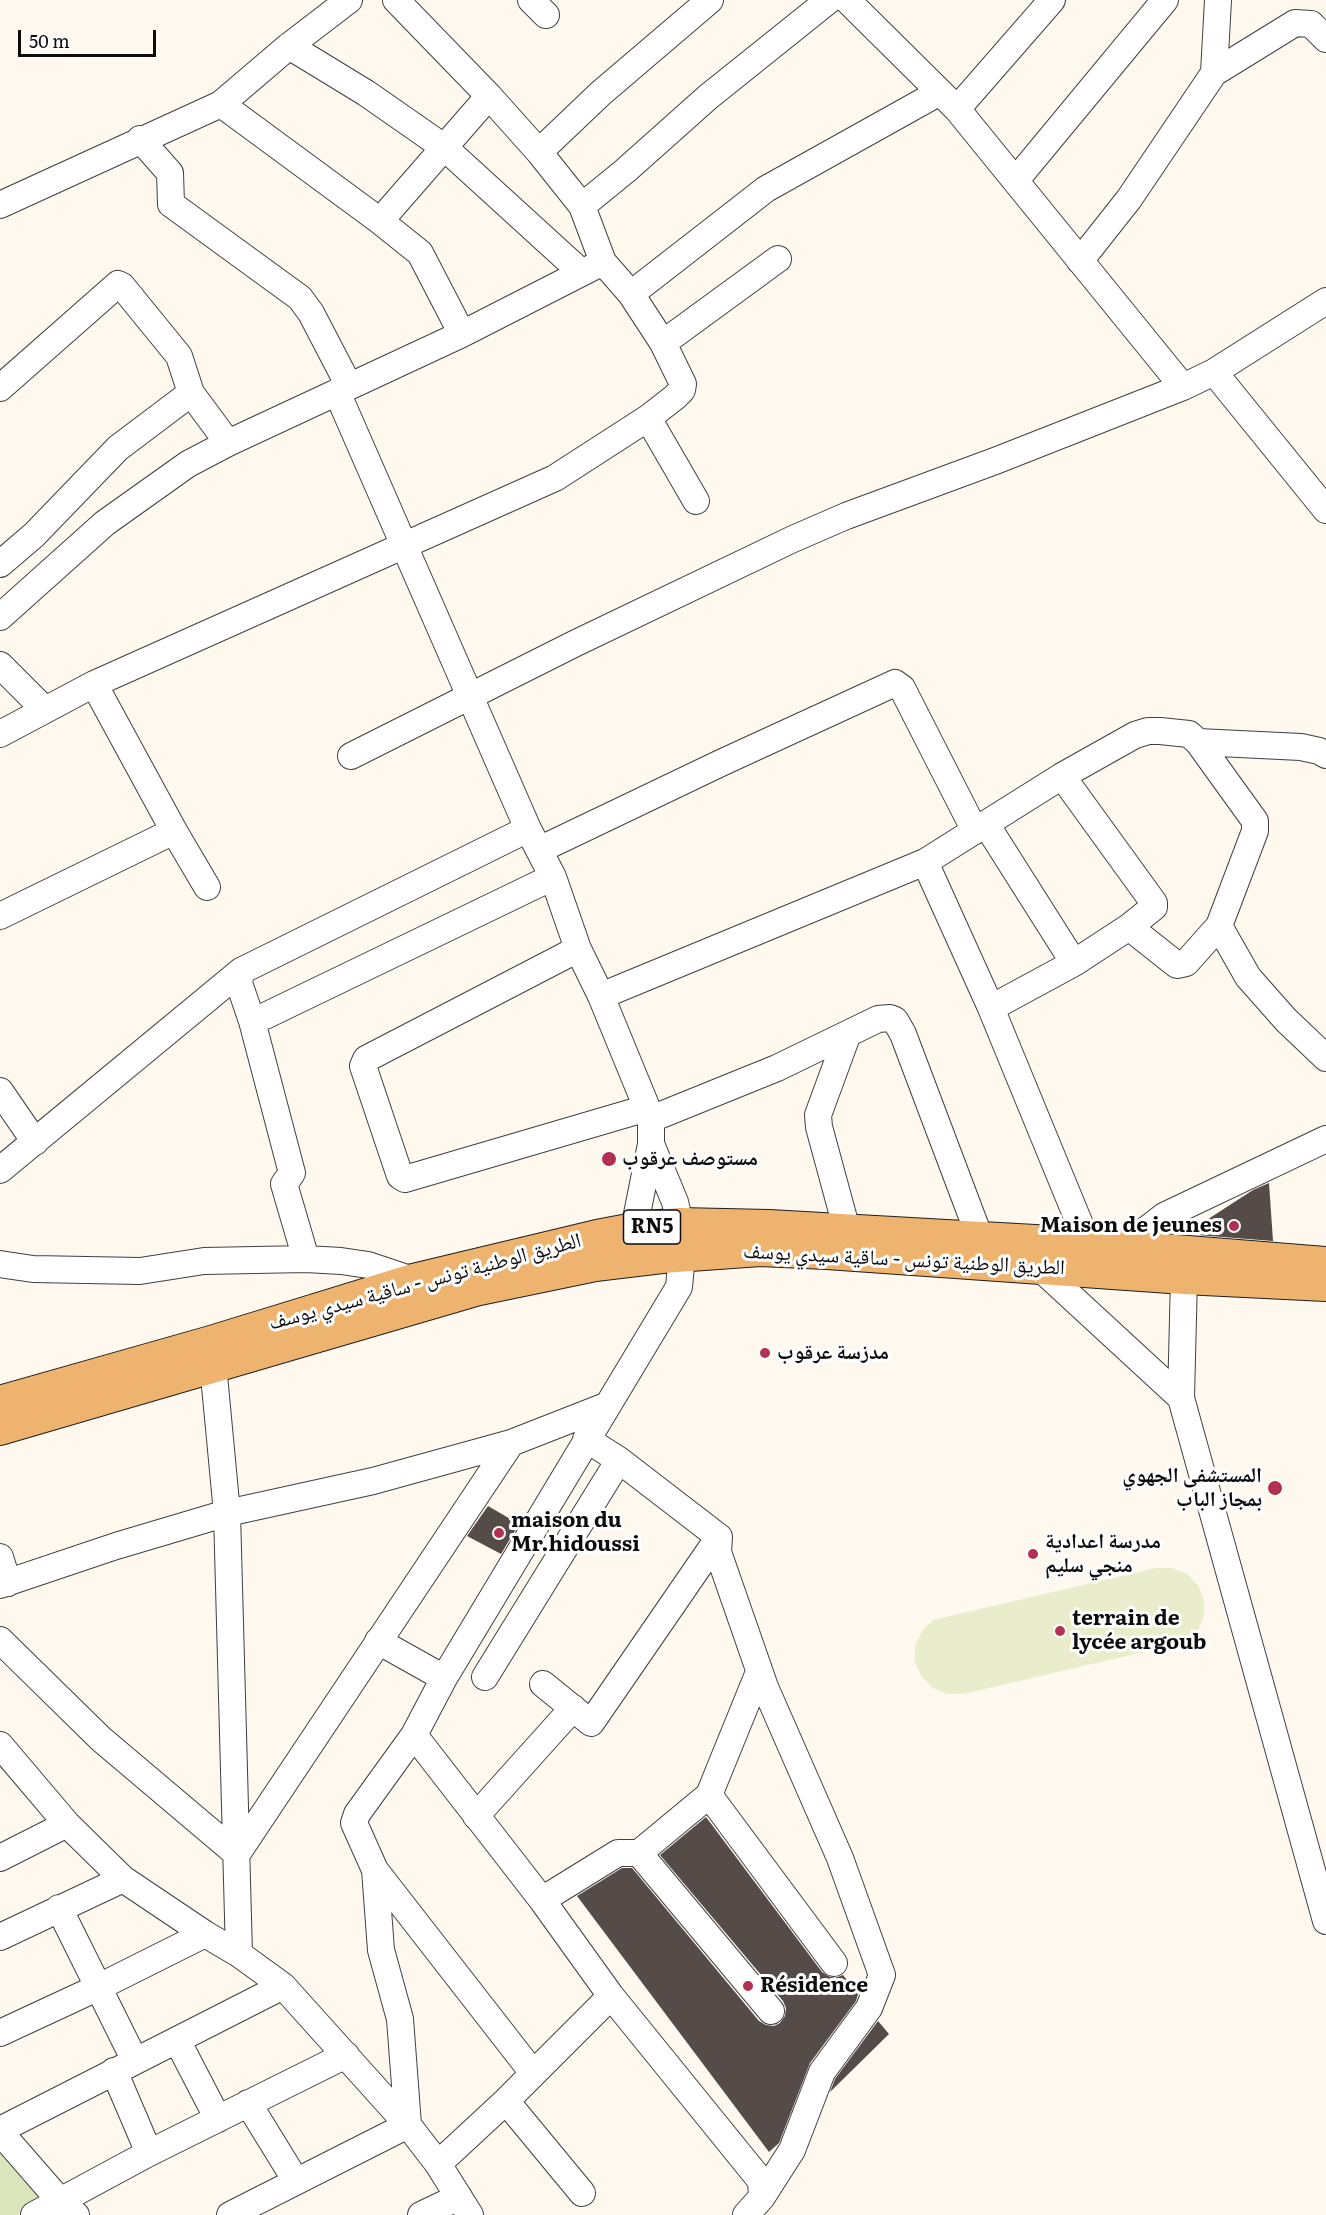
<!DOCTYPE html>
<html>
<head>
<meta charset="utf-8">
<style>
  body { margin:0 }
  #map { position:relative; width:1326px; height:2215px; overflow:hidden; background:#fef8ef; font-family:Literata,serif }
  canvas { display:block }
  .scale { position:absolute; left:18px; top:30px; width:138px; height:27px; box-sizing:border-box; border:3px solid #0d0d0d; border-top:0; padding-left:8px; font-size:18px; line-height:21px; white-space:nowrap; color:#0d0d0d; -webkit-text-stroke:4px #fff; paint-order:stroke }
</style>
</head>
<body>
<div id="map">
<canvas width="1326" height="2215"></canvas>
<div class="scale">50 m</div>
</div>
<script>
const ctx = document.querySelector('canvas').getContext('2d');
ctx.lineJoin = 'round';
function paint(path, color) {
  ctx.fillStyle = color;
  ctx.fill(path, 'evenodd');
}
function poly(rows) {
  const path = new Path2D();
  for (const r of rows) {
    path.moveTo(r[0], r[1]);
    for (let i = 2; i < r.length; i += 2) path.lineTo(r[i], r[i + 1]);
  }
  return path;
}
function stroke(path, color, width, dash) {
  ctx.strokeStyle = color;
  ctx.lineWidth = width;
  ctx.lineCap = dash ? 'butt' : 'round';
  ctx.setLineDash(dash || []);
  ctx.stroke(path);
}
function drawText(font, color, halo, rows, align = 'center') {
  ctx.font = font + ' Literata,"Noto Naskh Arabic",serif';
  ctx.lineWidth = 6;
  ctx.setLineDash([]);
  ctx.textBaseline = 'middle';
  ctx.strokeStyle = halo;
  ctx.fillStyle = color;
  for (const [text, x, y, turn = 0] of rows) {
    ctx.save();
    ctx.translate(x, y);
    ctx.rotate((+turn || 0) * Math.PI / 180);
    ctx.textAlign = isNaN(turn) ? turn : align;
    if (halo) ctx.strokeText(text, 0, 0);
    ctx.fillText(text, 0, 0);
    ctx.restore();
  }
}
paint(poly([
  [0,2145,48,2200,17,2215,0,2215]
]), '#dae5bb');
paint(poly([
  [1156,1568,1172,1568,1187,1574,1198,1585,1204,1600,1204,1616,1198,1631,1187,1642,963,1694,947,1694,933,1688,922,1677,915,1662,915,1646,922,1631,933,1620]
]), '#e9edcc');
paint(poly([
  [1269,1183,1273,1241,1185,1234,1253,1190],
  [488,1506,519,1524,501,1554,467,1536],
  [706,1817,822,1972,828,1976,835,1978,843,1975,858,1994,856,2001,810,2063,779,2143,769,2152,577,1896,622,1868,632,1868,759,2021,766,2025,774,2026,780,2023,785,2016,786,2008,783,2001,660,1855],
  [878,2021,889,2034,830,2092,835,2079]
]), '#554c4a');
const minor = poly([
  [531,0,546,15],
  [847,0,957,109,1183,387],
  [289,46,366,93,445,148,581,272],
  [1214,73,1295,23,1311,24,1326,39],
  [221,104,380,221,420,253,462,334],
  [957,109,1052,0],
  [140,139,170,173,171,204,300,298,311,313,349,386],
  [539,152,601,93,710,0],
  [1016,180,1165,0],
  [0,205,221,104,289,46,349,0],
  [582,206,625,171,708,97,829,0],
  [380,221,489,96],
  [1080,261,1129,199,1214,73,1218,0],
  [631,294,766,189,940,92],
  [663,343,778,259],
  [1214,372,1326,510],
  [0,388,118,284,122,286,179,356,191,393,228,443],
  [337,392,528,829,553,877,578,949,601,996,647,1108,651,1119,651,1144,634,1229],
  [648,418,696,501],
  [0,564,34,535,118,448,191,393],
  [0,617,105,523,188,464,228,443,462,334,603,262,582,206,539,152,489,96,396,0],
  [0,665,45,710],
  [0,734,94,684,555,478,648,418,675,397,682,390,683,384,663,343,631,294,603,262],
  [1198,742,1301,747,1319,751,1326,755],
  [351,756,576,643,793,539,846,516,995,461,1183,387,1214,372,1326,301],
  [986,824,1074,963],
  [174,831,207,887],
  [539,850,723,762,895,683,902,688,975,831],
  [925,862,991,1008,1088,1244],
  [0,916,174,831,94,684],
  [1129,927,1177,965,1186,963,1219,926],
  [578,949,366,1059,363,1066,400,1176,405,1179,647,1108],
  [241,971,239,983,252,1021,292,1173,284,1184,306,1259],
  [601,996,925,862,1062,776,1135,735,1148,731,1160,731,1189,734,1198,742,1255,821,1255,831,1219,926,1248,977,1286,1020,1326,1058],
  [991,1008,1074,963,1129,927,1154,907,1154,903,1062,776],
  [265,1016,553,877],
  [0,1091,35,1142],
  [651,1119,777,1068,878,1019,890,1018,895,1020,903,1034,980,1238],
  [651,1144,675,1202,680,1224],
  [0,1170,241,971,528,829],
  [843,1231,844,1219,819,1127,818,1115,847,1036],
  [1124,1247,1164,1216,1326,1139],
  [0,1264,33,1269,140,1271,204,1261,306,1259,341,1261,368,1265,413,1280],
  [1040,1268,1181,1398],
  [1184,1278,1181,1398,1326,1921],
  [213,1365,227,1513,239,1954],
  [586,1439,619,1460,719,1537],
  [719,1537,718,1552,765,1687,840,1858,882,1975,869,2008,822,2072,792,2150,762,2197],
  [0,1557,8,1583],
  [0,1585,116,1546,227,1513,373,1481,511,1443,608,1405],
  [0,1640,101,1739,237,1854,511,1443],
  [378,1641,444,1678],
  [485,1677,619,1460],
  [543,1684,591,1723,719,1537],
  [414,1735,542,1900,611,1996,761,2181,762,2197,746,2215],
  [0,1745,67,1824,123,1879,205,1934,239,1954,283,1986,408,2125,438,2164,470,2215],
  [709,1795,759,1672],
  [476,1816,573,1708],
  [639,1853,709,1795,834,1963],
  [0,1858,67,1824],
  [375,1870,533,2073],
  [542,1900,618,1853,639,1853,771,2011],
  [59,1908,135,2061],
  [0,1937,123,1879],
  [0,2033,99,1987,205,1934],
  [177,2040,218,2119],
  [114,2071,149,2153],
  [506,2101,582,2193],
  [248,2103,296,2181],
  [0,2130,283,1986],
  [0,2132,61,2202,76,2215],
  [438,2164,506,2101,611,1996],
  [34,2215,149,2153,346,2055],
  [230,2215,408,2125,400,2019,381,1950,375,1870,354,1823,357,1814,414,1735,444,1678,679,1287,682,1255],
  [421,2215,459,2197]
]);
const major = poly([
  [0,1402,211,1342,413,1280,597,1236,634,1229,680,1224,769,1226,1088,1244,1326,1263],
  [0,1429,479,1289,595,1265,662,1257,760,1250,827,1253,1184,1278,1326,1285]
]);
stroke(minor, '#404040', 28);
stroke(major, '#1e1e1e', 34);
stroke(minor, '#fff', 26);
stroke(major, '#eeb46f', 32);
for (const [x, y, r, color] of [
  [609,1159,8,"#b23052"],
  [1234,1226,6,"#b23052"],
  [765,1353,6,"#b23052"],
  [1275,1488,8,"#b23052"],
  [499,1533,6,"#b23052"],
  [1033,1554,6,"#b23052"],
  [1060,1631,6,"#b23052"],
  [748,1986,6,"#b23052"]
]) {
  const dot = new Path2D();
  dot.arc(x, y, r, 0, 2 * Math.PI);
  ctx.fillStyle = color;
  ctx.fill(dot);
  stroke(dot, '#fff', 2);
}
for (const [x, y, w] of [
  [652,1227,57]
]) {
  const box = new Path2D();
  box.roundRect(x - w / 2, y - 17, w, 34, 4.5);
  ctx.fillStyle = '#fff';
  ctx.fill(box);
  stroke(box, '#0d0d0d', 1.5);
}
drawText('bold 20px', '#0d0d0d', null, [
  ["RN5",652,1227]
]);
drawText('bold 21px', '#0d0d0d', '#fff', [
  ["مستوصف عرقوب",622,1159],
  ["Maison de jeunes",1222,1226,"right"],
  ["مدزسة عرقوب",777,1353],
  ["المستشفى الجهوي",1262,1476,"right"],
  ["بمجاز الباب",1262,1500,"right"],
  ["maison du",511,1521],
  ["Mr.hidoussi",511,1545],
  ["مدرسة اعدادية",1045,1542],
  ["منجي سليم",1045,1566],
  ["terrain de",1072,1619],
  ["lycée argoub",1072,1643],
  ["Résidence",760,1986]
], 'left');
drawText('21px', '#0d0d0d', '#fff', [
  ["الطريق الوطنية تونس - ساقية سيدي يوسف",904,1260,3],
  ["الطريق الوطنية تونس - ساقية سيدي يوسف",425,1282,-15]
]);
</script>
</body>
</html>
